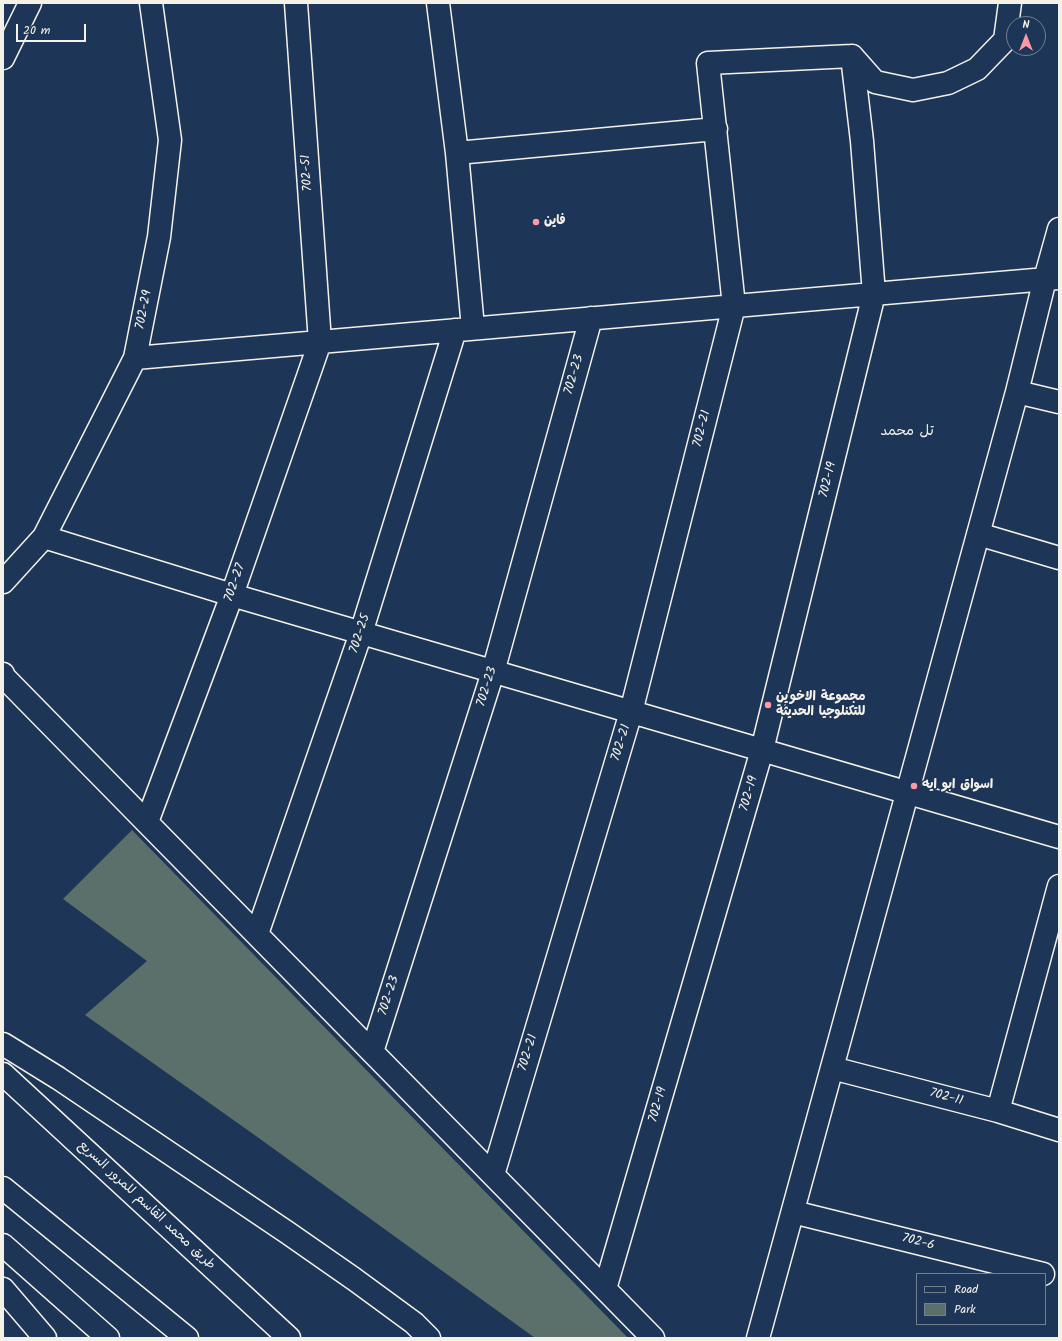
<!DOCTYPE html>
<html>
<head>
<meta charset="utf-8">
<style>
  body { margin:0 }
  #map { position:relative; width:1062px; height:1341px; overflow:hidden; background:#1d3557; font-family:Kalam,sans-serif }
  canvas { display:block }
  .frame { position:absolute; inset:0; border:4px solid #f4f1e8; pointer-events:none }
  .legend { position:absolute; left:916px; top:1273px; width:130px; height:52px; box-sizing:border-box; background:#1d3557; border:1px solid #738091; margin:0; padding:5px 7px; list-style:none; font-size:12px; color:#f4f1e8 }
  .legend li { display:flex; align-items:center; gap:8px; height:20px }
  .legend b { width:20px; border:1px solid #738091 }
  .north { position:absolute; left:1006px; top:16px; width:40px; height:40px; box-sizing:border-box; background:#1d3557; border:1px solid #738091; border-radius:50%; rotate:0deg; font-size:11px; font-weight:700; line-height:16px; text-align:center; color:#f4f1e8 }
  .north::after { content:''; display:block; margin:auto; width:14px; height:18px; background:#ff9aa2; clip-path:polygon(50% 0,100% 100%,50% 72%,0 100%) }
  .scale { position:absolute; left:16px; top:24px; width:70px; height:18px; box-sizing:border-box; border:2px solid #f4f1e8; border-top:0; padding-left:5px; font-size:12px; line-height:14px; white-space:nowrap; color:#f4f1e8; -webkit-text-stroke:3px #1d3557; paint-order:stroke }
</style>
</head>
<body>
<div id="map">
<canvas width="1062" height="1341"></canvas>
<div class="frame"></div>
<ul class="legend">
<li><b style="height:5px;background:#1d3557"></b>Road</li>
<li><b style="height:11px;background:#5b706b"></b>Park</li>
</ul>
<div class="north">N</div>
<div class="scale">20 m</div>
</div>
<script>
const ctx = document.querySelector('canvas').getContext('2d');
ctx.lineJoin = 'round';
function paint(path, color) {
  ctx.fillStyle = color;
  ctx.fill(path, 'evenodd');
}
function poly(rows) {
  const path = new Path2D();
  for (const r of rows) {
    path.moveTo(r[0], r[1]);
    for (let i = 2; i < r.length; i += 2) path.lineTo(r[i], r[i + 1]);
  }
  return path;
}
function stroke(path, color, width, dash) {
  ctx.strokeStyle = color;
  ctx.lineWidth = width;
  ctx.lineCap = dash ? 'butt' : 'round';
  ctx.setLineDash(dash || []);
  ctx.stroke(path);
}
function drawText(font, color, halo, rows, align = 'center') {
  ctx.font = font + ' Kalam,"Playpen Sans Arabic",sans-serif';
  ctx.lineWidth = 3;
  ctx.setLineDash([]);
  ctx.textBaseline = 'middle';
  ctx.strokeStyle = halo;
  ctx.fillStyle = color;
  for (const [text, x, y, turn = 0] of rows) {
    ctx.save();
    ctx.translate(x, y);
    ctx.rotate((+turn || 0) * Math.PI / 180);
    ctx.textAlign = isNaN(turn) ? turn : align;
    if (halo) ctx.strokeText(text, 0, 0);
    ctx.fillText(text, 0, 0);
    ctx.restore();
  }
}
paint(poly([
  [132,830,628,1338,535,1338,256,1136,85,1015,147,961,63,899]
]), '#5b706b');
const minor = poly([
  [438,3,457,153,473,328],
  [852,56,875,82,913,90,948,83,977,69,1005,40,1010,3],
  [3,58,30,3],
  [457,153,716,129],
  [135,358,1058,278],
  [1017,392,1059,402],
  [978,534,1059,558],
  [44,537,232,595,1059,837],
  [3,582,44,537,135,358,159,237,170,140,151,3],
  [3,674,4,677,653,1338],
  [147,822,232,595,320,342,296,3],
  [257,934,361,633,455,330],
  [372,1052,493,672,591,318],
  [832,1068,998,1111,1059,1130],
  [998,1111,1059,886],
  [493,1175,631,712,734,306,708,63,852,56],
  [793,1212,1043,1274],
  [605,1289,762,750,874,294,862,141,852,56],
  [758,1338,1017,392,1045,279,1059,229]
]);
const highway = poly([
  [3,1044,58,1078,288,1233,354,1279,414,1323,429,1338],
  [3,1074,289,1338],
  [3,1188,187,1338],
  [3,1245,108,1338],
  [3,1289,45,1338]
]);
stroke(minor, '#f4f1e8', 25);
stroke(highway, '#f4f1e8', 25);
stroke(minor, '#1d3557', 22);
stroke(highway, '#1d3557', 22);
for (const [x, y, r, color] of [
  [536,222,4,"#ff9aa2"],
  [768,705,4,"#ff9aa2"],
  [914,786,4,"#ff9aa2"]
]) {
  const dot = new Path2D();
  dot.arc(x, y, r, 0, 2 * Math.PI);
  ctx.fillStyle = color;
  ctx.fill(dot);
  stroke(dot, '#1d3557', 1.5);
}
drawText('13px', '#f4f1e8', '#1d3557', [
  ["702-51",308,173,-94],
  ["702-29",145,310,-79],
  ["702-23",575,375,-74],
  ["702-21",703,429,-76],
  ["702-19",829,480,-76],
  ["702-27",236,583,-71],
  ["702-25",361,634,-72],
  ["702-23",488,687,-73],
  ["702-21",622,743,-73],
  ["702-19",750,794,-74],
  ["702-23",390,996,-72],
  ["702-21",529,1053,-73],
  ["702-11",946,1098,15],
  ["702-19",659,1105,-74],
  ["طريق محمد القاسم للمرور السريع",146,1206,43],
  ["702-6",918,1243,14]
]);
drawText('bold 13px', '#f4f1e8', '#1d3557', [
  ["فاين",544,222],
  ["مجموعة الاخوين",776,698],
  ["للتكنلوجيا الحديثة",776,713],
  ["اسواق ابو ايه",922,786]
], 'left');
drawText('14px', '#f4f1e8', '#1d3557', [
  ["تل محمد",907,433]
]);
</script>
</body>
</html>
